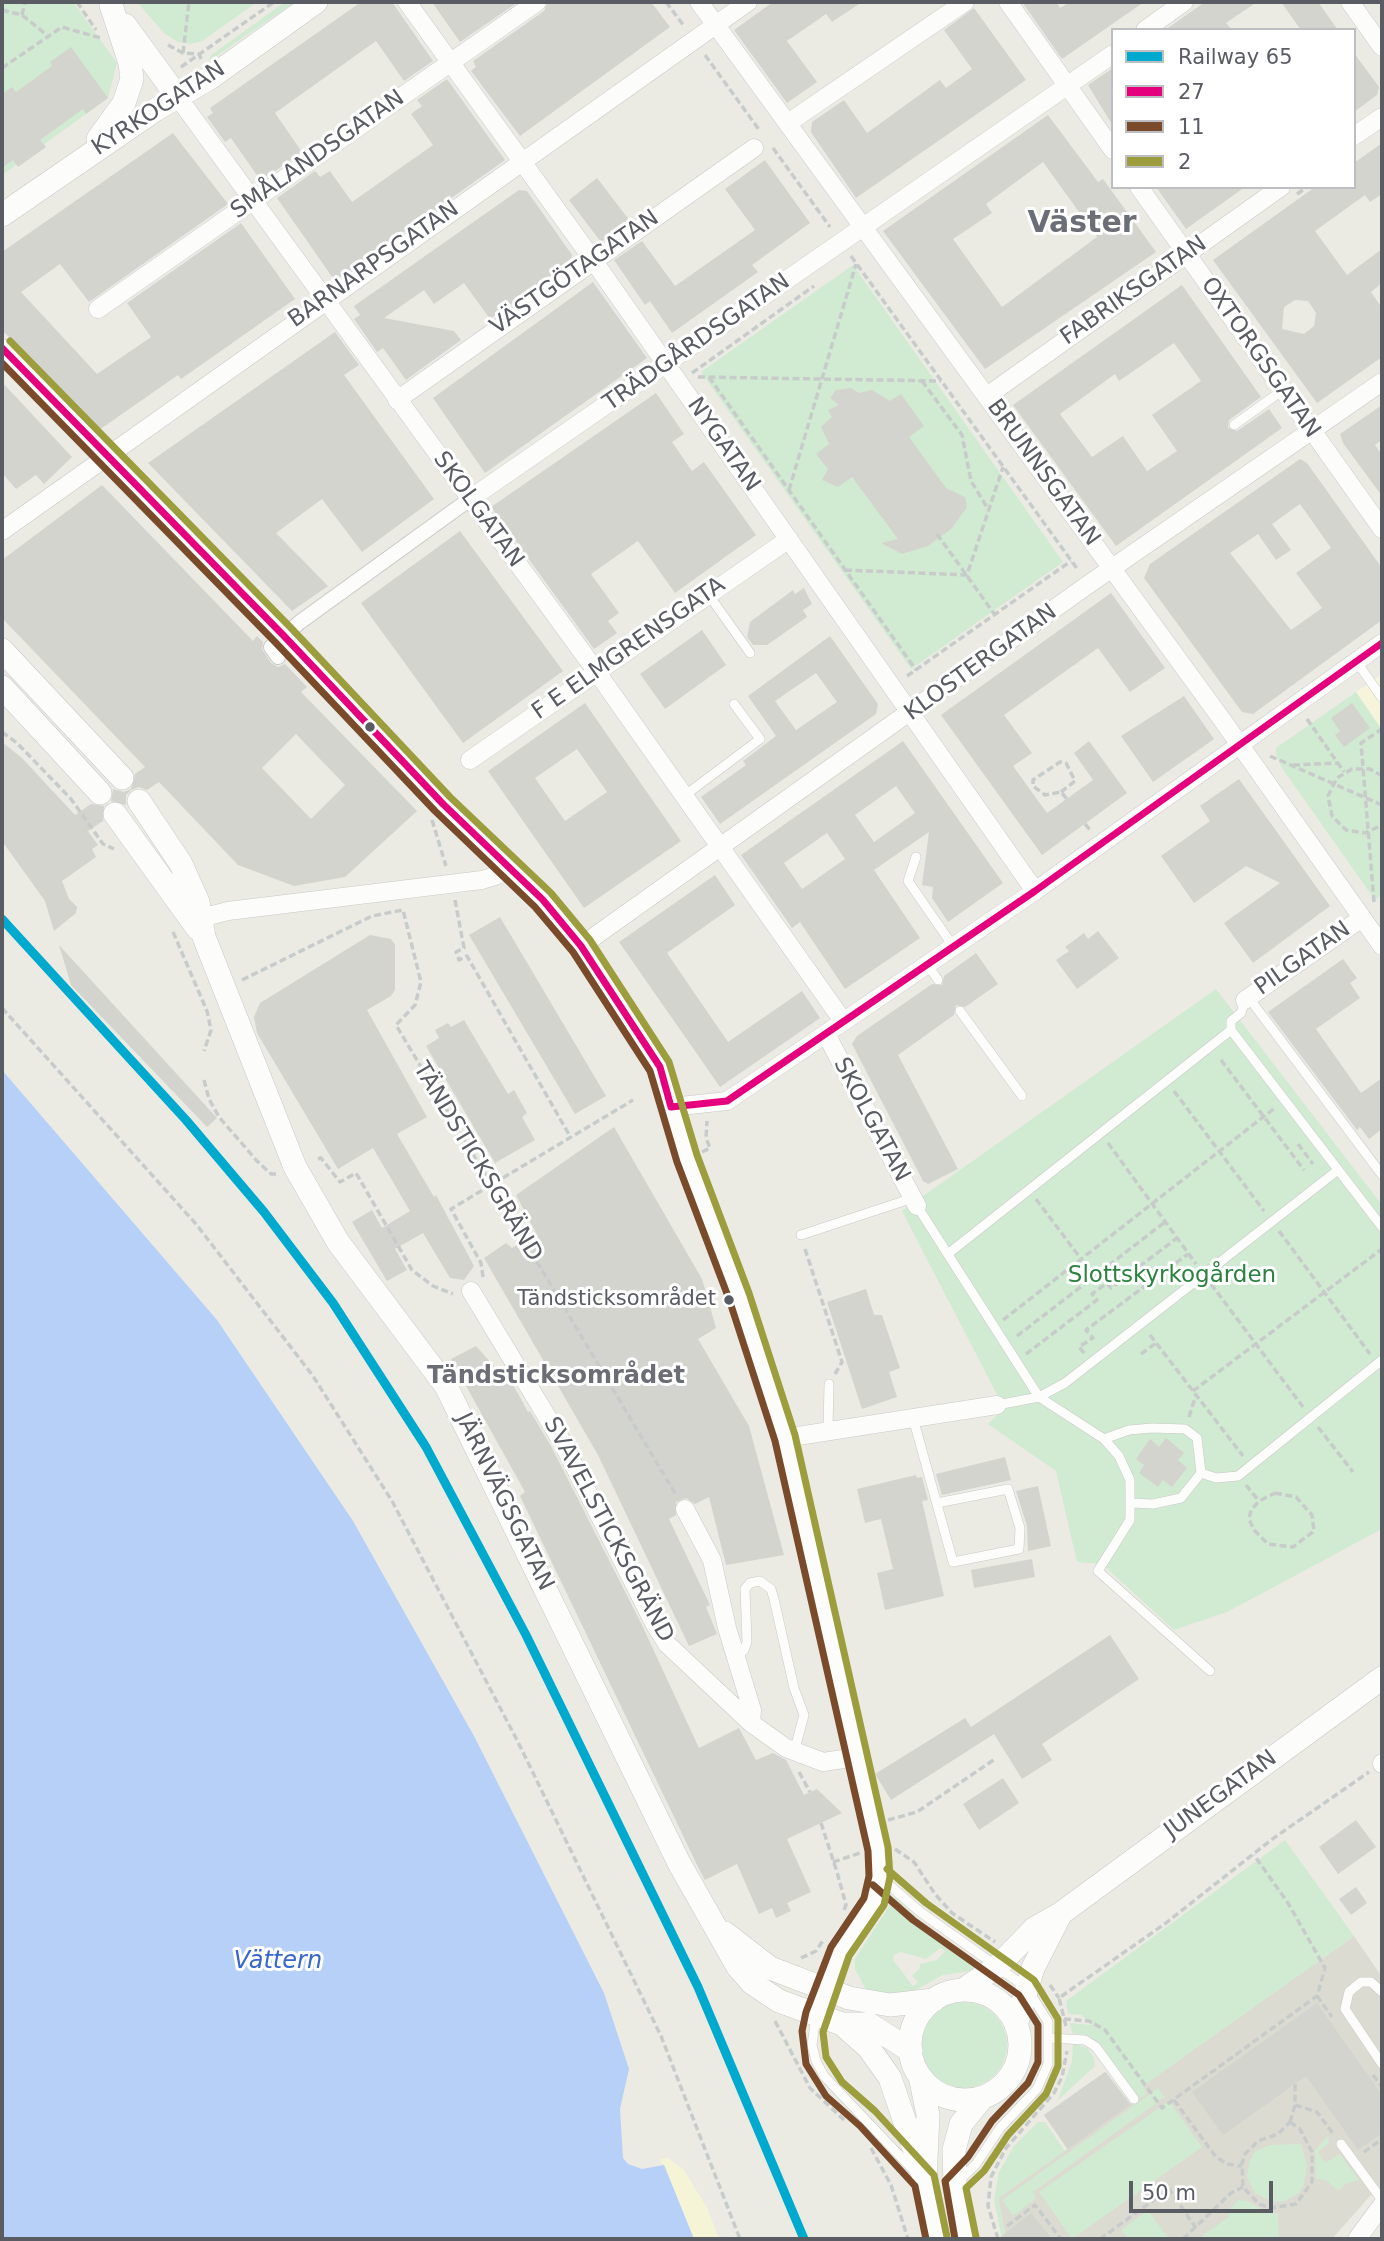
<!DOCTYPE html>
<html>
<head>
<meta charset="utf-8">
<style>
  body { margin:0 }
  #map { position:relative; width:1384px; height:2241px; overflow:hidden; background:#ebebe4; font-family:"DejaVu Sans",sans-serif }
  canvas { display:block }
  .frame { position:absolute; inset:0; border:4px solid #5a5c64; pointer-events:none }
  .legend { position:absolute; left:1111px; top:28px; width:245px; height:161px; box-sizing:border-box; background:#fff; border:2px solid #bdbec1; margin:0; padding:9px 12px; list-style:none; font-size:21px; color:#5a5c64 }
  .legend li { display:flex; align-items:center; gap:14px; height:35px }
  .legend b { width:35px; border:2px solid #bdbec1 }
  .scale { position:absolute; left:1129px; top:2181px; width:144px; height:32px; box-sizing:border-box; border:4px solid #5a5c64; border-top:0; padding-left:9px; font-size:21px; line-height:24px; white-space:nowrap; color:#5a5c64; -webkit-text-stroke:5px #fff; paint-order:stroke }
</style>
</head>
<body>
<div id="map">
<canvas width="1384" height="2241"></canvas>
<div class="frame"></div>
<ul class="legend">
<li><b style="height:9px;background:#00a9ce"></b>Railway 65</li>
<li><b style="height:9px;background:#e5007d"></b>27</li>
<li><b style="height:9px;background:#7a4b2a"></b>11</li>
<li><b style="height:9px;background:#9c9d3c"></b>2</li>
</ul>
<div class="scale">50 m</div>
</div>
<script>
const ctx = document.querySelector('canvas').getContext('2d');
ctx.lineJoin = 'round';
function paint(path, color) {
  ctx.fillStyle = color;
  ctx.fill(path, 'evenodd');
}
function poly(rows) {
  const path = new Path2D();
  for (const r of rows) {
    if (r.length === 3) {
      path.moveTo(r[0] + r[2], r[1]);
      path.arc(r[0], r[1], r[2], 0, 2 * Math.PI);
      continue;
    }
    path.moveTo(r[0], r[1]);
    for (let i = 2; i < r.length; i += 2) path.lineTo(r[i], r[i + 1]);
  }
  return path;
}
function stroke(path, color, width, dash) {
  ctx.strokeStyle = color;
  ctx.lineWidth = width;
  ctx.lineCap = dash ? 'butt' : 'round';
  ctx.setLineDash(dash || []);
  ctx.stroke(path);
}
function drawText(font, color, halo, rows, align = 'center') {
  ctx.font = font + ' "DejaVu Sans",sans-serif';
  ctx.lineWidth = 6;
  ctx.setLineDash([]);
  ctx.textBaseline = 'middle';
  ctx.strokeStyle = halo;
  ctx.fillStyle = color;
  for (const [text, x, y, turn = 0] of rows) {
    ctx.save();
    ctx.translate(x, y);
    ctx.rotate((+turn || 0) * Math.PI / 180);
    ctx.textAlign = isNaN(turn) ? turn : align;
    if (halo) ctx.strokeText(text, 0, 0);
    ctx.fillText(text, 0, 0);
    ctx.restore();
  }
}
paint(poly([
  [1382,674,1382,730,1356,692]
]), '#f6f5dc');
paint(poly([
  [1354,1936,1382,1977,1382,2190,1370,2196,1332,2239,1010,2239,1005,2233,998,2198,1067,2149,1044,2115,1106,2072,1131,2104,1147,2093,1142,2086]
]), '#dcdbd2');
paint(poly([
  [2,2,73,2,117,63,108,98,2,175],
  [137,2,257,2,202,41,190,44,178,42,164,33],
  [285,2,295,2,209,61,211,55],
  [853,265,1063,562,911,669,701,372],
  [1356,692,1382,730,1382,895,1375,900,1282,768,1276,754,1276,748],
  [1216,989,1382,1205,1382,1529,1227,1612,1174,1630,1102,1564,1077,1562,1056,1471,988,1424,1004,1408,902,1211],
  [1285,1840,1354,1936,1143,2086,1147,2093,1139,2099,1100,2045,1087,2035,1072,2033,1070,2023,1091,2025,1082,2015,1068,2014,1066,2001],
  [895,1897,923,1924,981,1966,970,1971,943,1975,908,1994,872,1994,865,1988,855,1969,855,1959],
  [940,1948,945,1951,937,1960,920,1964,920,1968,912,1976,918,1982,913,1986,893,1960,894,1955,901,1952,926,1959],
  [964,2045,43],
  [1073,2043,1087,2048,1094,2058,1095,2066,1058,2100,1072,2061],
  [1158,2088,1165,2097,1033,2192,1036,2198,1013,2216,1002,2200],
  [1169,2101,1202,2147,1072,2239,1039,2192],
  [1038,2122,1045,2122,1065,2151,998,2198,1005,2233,1010,2239,1002,2239,994,2200,999,2172,1014,2146],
  [1328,2136,1329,2143,1318,2152,1325,2163,1340,2154,1359,2180,1347,2183,1338,2191,1326,2180,1316,2179,1315,2150],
  [1301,2144,1307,2165,1304,2184,1299,2193,1285,2201,1272,2202,1255,2193,1247,2177,1250,2160,1256,2151,1270,2145],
  [1238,2200,1248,2201,1266,2212,1278,2213,1279,2239,1203,2239,1203,2235,1229,2217,1228,2211],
  [1148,2210,1169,2239,1128,2239,1121,2230]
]), '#d1ead2');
paint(poly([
  [668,2158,684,2170,707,2208,719,2239,694,2239,664,2165,659,2159]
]), '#f5f4d7');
paint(poly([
  [2,1070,217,1320,353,1521,474,1736,604,1993,629,2069,620,2109,623,2158,628,2164,642,2169,664,2165,694,2239,2,2239]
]), '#b6d0f7');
paint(poly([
  [361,2,392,2,433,61,404,81,376,41,275,113,302,152,261,181,231,138,225,142,207,117,213,113,210,108],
  [432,2,518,2,460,42],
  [548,2,651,2,670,27,520,136,471,71,476,67,473,61,544,11],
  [773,2,862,2,832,22,826,14,787,41,817,82,787,103,734,30],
  [1022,2,1056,2,1060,8,1070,2,1144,2,1062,59],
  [1205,2,1257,2,1226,23,1232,30,1165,30],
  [1281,2,1318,2,1338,30,1301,30],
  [974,8,1026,80,856,198,811,132,812,122,844,100,867,133,940,80,946,88,972,69,944,30],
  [71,47,108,98,86,114,83,109,40,140,46,147,18,167,13,160,2,168,2,94,12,87,16,92,52,66,50,62],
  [1354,53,1379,87,1377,95,1354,112],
  [1113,68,1113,126,1088,85],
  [447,79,505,160,335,281,277,198,315,171,320,177,330,171,352,202,433,145,411,114,422,106,417,100],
  [1048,115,1098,182,1103,179,1156,252,985,369,883,231],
  [1043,162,1097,237,1002,307,953,239,992,213,986,204],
  [173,133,228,204,89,302,60,264,21,292,97,374,151,337,127,303,241,223,295,299,181,379,178,375,99,430,2,330,2,252],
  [1382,143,1382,194,1370,202,1365,195,1315,231,1347,275,1382,249,1382,283,1371,292,1382,308,1382,357,1317,403,1213,260,1315,187,1354,187,1354,163],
  [1295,300,1308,301,1316,313,1314,326,1304,334,1282,329,1284,307],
  [765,160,810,223,752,265,758,272,672,333,650,301,645,305,614,260,642,241,675,286,755,230,725,189],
  [597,178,630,221,601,242,569,200],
  [1156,187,1245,187,1186,229],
  [519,190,527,191,572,255,570,262,490,319,464,283,434,304,424,290,384,318,454,331,461,340,406,380,383,348,377,352,354,319,360,315,354,306],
  [593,282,647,358,485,473,433,398],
  [1182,285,1261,397,1229,420,1228,428,1237,431,1269,409,1282,428,1116,546,1013,405],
  [1174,343,1201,381,1152,415,1177,451,1147,471,1123,436,1092,457,1060,414,1115,374,1119,381],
  [335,332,359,365,344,375,434,499,362,552,322,499,276,533,328,586,292,611,148,463],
  [2,382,72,457,44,484,36,475,16,489,2,473],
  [851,388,859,393,872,390,890,401,901,394,924,426,909,437,946,488,965,497,967,507,952,528,928,546,902,554,881,543,898,539,852,477,838,487,822,480,828,469,816,454,829,444,821,427,832,417,828,410,839,405,830,398,836,390],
  [656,393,684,434,672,442,692,471,704,462,756,535,675,593,638,541,591,574,619,613,608,621,617,633,594,649,491,507],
  [1382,405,1382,440,1375,445,1382,455,1382,496,1343,443,1340,434],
  [1300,459,1307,463,1382,568,1382,620,1253,714,1242,712,1144,578,1150,564],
  [1300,504,1331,548,1296,573,1322,608,1291,630,1230,553,1258,534,1276,560,1291,550,1272,524],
  [102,485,253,641,257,636,263,642,262,649,271,663,278,667,285,664,307,687,301,692,417,811,345,877,294,886,238,865,159,782,147,790,139,787,131,790,126,795,126,805,111,801,113,789,124,792,131,789,135,774,145,767,2,618,2,560],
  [296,734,345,785,311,819,262,768],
  [460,531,563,671,463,743,361,603],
  [804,588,812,604,803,610,807,617,767,645,753,645,747,637,750,622,793,590,795,594],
  [1111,593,1165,668,1130,692,1098,648,1004,715,1032,753,1013,766,1047,813,1093,780,1074,753,1089,741,1127,793,1042,855,941,715],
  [702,630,726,665,665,709,640,674],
  [830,636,878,704,876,714,720,824,701,797,746,765,743,761,776,736,748,696],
  [816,673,837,702,796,730,775,701],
  [1184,696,1214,739,1153,782,1121,736],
  [585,703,681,841,584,908,488,771],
  [577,749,607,792,565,821,535,778],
  [1352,703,1370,728,1344,747,1335,735,1340,731,1331,718],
  [903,741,1003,883,948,922,932,898,933,887,922,885,929,832,874,870,920,938,845,989,800,922,792,928,741,855],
  [896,786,915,813,874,842,855,815],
  [827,833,845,859,802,889,784,863],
  [2,742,22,758,75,815,91,804,104,806,103,821,88,831,98,845,92,849,96,857,62,881,69,899,77,907,76,913,54,931,45,901,2,841],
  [1239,779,1330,906,1253,963,1224,923,1280,883,1246,866,1194,903,1161,856,1210,821,1200,806],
  [715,875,735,905,667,953,728,1042,802,991,820,1018,720,1087,619,942],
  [500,917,606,1096,575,1114,469,935],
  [1098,931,1119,958,1077,989,1056,960,1069,951,1065,947,1084,933,1088,939],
  [370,935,391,939,395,945,395,990,391,996,367,1010,427,1117,397,1134,434,1197,436,1195,474,1266,464,1280,450,1278,423,1233,395,1249,407,1270,387,1281,352,1222,372,1210,382,1228,410,1211,373,1148,338,1169,257,1033,254,1017,260,1003],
  [59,945,217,1118,207,1127,71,985],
  [976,953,998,984,965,1007,956,1005,954,1015,898,1055,958,1169,928,1184,923,1181,852,1044,857,1036,932,984,942,985,944,976],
  [1343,959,1357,978,1350,983,1360,998,1316,1029,1361,1093,1382,1078,1382,1129,1369,1139,1360,1127,1357,1130,1268,1012],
  [464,1020,508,1094,514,1090,527,1113,522,1117,535,1140,495,1163,426,1046,439,1038,435,1030,448,1023,451,1027],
  [614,1127,702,1279,716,1328,698,1339,749,1426,784,1555,726,1565,709,1497,695,1504,686,1498,676,1502,676,1515,669,1519,710,1605,706,1607,717,1634,689,1646,598,1455,484,1258,506,1243,512,1248,536,1233,516,1195],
  [866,1289,874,1315,882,1315,900,1368,889,1372,897,1397,862,1409,827,1302],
  [476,1346,493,1365,503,1383,510,1379,528,1412,530,1411,551,1446,641,1623,699,1748,739,1728,756,1760,773,1753,786,1760,804,1795,817,1789,842,1813,787,1839,811,1892,787,1903,791,1911,776,1918,772,1908,759,1914,737,1864,705,1880,700,1871,520,1496,525,1492,451,1359],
  [1166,1438,1184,1453,1178,1460,1187,1468,1172,1487,1163,1480,1158,1487,1139,1473,1144,1465,1136,1459,1150,1439,1159,1447],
  [1005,1457,1011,1480,942,1495,936,1474],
  [916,1475,917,1478,922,1477,928,1500,922,1501,944,1596,885,1610,877,1573,893,1569,881,1519,865,1523,857,1489],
  [1038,1486,1051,1546,1028,1551,1027,1526,1016,1491],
  [1032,1559,1035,1577,974,1588,971,1570],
  [1110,1635,1139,1679,1042,1744,1052,1760,1022,1779,994,1734,891,1800,875,1774,965,1718,971,1727],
  [1003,1778,1019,1803,979,1830,963,1804],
  [1356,1820,1376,1847,1338,1874,1319,1847],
  [1356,1887,1367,1903,1351,1915,1339,1899],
  [1317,2003,1382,2095,1382,2133,1358,2150,1306,2076,1223,2135,1192,2092],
  [1105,2072,1130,2105,1068,2149,1044,2115],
  [1031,2213,1052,2239,998,2239]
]), '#d4d4cf');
const service = poly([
  [1234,425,1283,390],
  [708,594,750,653],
  [1356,661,1382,698],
  [684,796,760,739,734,704],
  [916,857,908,881,953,946],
  [927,964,938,980],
  [1249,998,1382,1175],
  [960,1011,1022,1096],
  [1231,1030,1382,1227],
  [917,1206,1039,1397,1104,1439,1119,1456,1130,1480,1130,1520,1098,1571,1210,1671],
  [801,1235,913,1198],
  [949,1253,1231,1030,1231,1021,1241,1013,1245,1000],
  [997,1405,1039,1397,1065,1383,1338,1170],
  [913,1418,953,1562,1019,1549,1020,1528,1008,1489,937,1503],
  [828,1429,829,1384],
  [1104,1439,1129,1430,1152,1428,1185,1429,1197,1438,1201,1473,1181,1498,1153,1504,1132,1503],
  [1201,1473,1216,1478,1238,1476,1382,1360],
  [736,1657,744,1650,747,1642,745,1589,750,1583,760,1581,771,1589,774,1599,794,1688,804,1715,794,1752],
  [880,1877,919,1911,1027,1988,1048,2022,1048,2064,1037,2089,1000,2128,976,2164,959,2181],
  [1382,1992,1371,1982,1361,1982,1349,1992,1345,2009,1382,2064],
  [816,2017,812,2045,816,2061,824,2076,916,2173],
  [1049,2038,1085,2040,1096,2047,1134,2099],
  [1341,2144,1382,2200]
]);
const pedestrian = poly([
  [278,657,271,647,300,622,470,499]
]);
const minor = poly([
  [407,2,593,260,1035,891],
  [699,2,1223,721,1382,946],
  [1008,2,1113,150],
  [1350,2,1382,47],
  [1145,30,1184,2],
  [177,96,596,671,843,1021],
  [788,123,965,2],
  [1354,136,1382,117],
  [1139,187,1382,529],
  [98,309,537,2],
  [2,348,284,636,443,804,543,900,581,946,660,1067,687,1158,739,1296,785,1438,878,1849,880,1877,874,1902,840,1951,816,2015],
  [987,396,1281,187],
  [397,400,754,148],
  [470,499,1113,54],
  [2,531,748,2],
  [470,760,789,539],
  [191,914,201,918,228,911,482,880,514,870],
  [581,946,1089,584,1382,382],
  [1245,1000,1362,918],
  [826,1034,917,1206],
  [671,1107,727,1101,1035,891,1382,643],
  [471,1291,561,1440,655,1625,667,1644,751,1723,786,1748,823,1762,857,1757],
  [785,1438,997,1405],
  [685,1509,712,1560,727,1628,752,1710,751,1723],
  [1382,1763,1382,1764],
  [1357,2239,1382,2205]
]);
const tertiary = poly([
  [125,25,177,96],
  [98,139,124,103,132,79,130,63,111,5],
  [2,215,155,110,210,78,316,2],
  [2,650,122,778],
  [2,687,100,793],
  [139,801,181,864,198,902,204,937,295,1167,338,1242,446,1386,679,1863,738,1967,752,1983,779,2001,842,2024,869,2024,911,2051],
  [115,814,198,929],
  [725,1933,770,1968,849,1998,890,2005,934,2000],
  [963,1990,998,1966,1035,1928,1060,1914,1382,1678],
  [965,2045,55],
  [842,2024,869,2048,890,2078,925,2181],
  [1016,2025,1033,1968,1060,1915],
  [920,2076,928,2115,925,2181,937,2239],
  [966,2239,955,2185,954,2150,961,2124,983,2097]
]);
stroke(service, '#c8c8c7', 10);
stroke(pedestrian, '#c8c8c7', 16);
stroke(minor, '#c8c8c7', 19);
stroke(tertiary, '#c8c8c7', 24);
stroke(poly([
  [77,2,96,30],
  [666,2,684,26],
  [2,10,22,15,48,36],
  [22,15,25,2],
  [168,45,183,53,199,54,202,61],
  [183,53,189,2],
  [705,55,760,131],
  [181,67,274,2],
  [2,68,62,27,101,38],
  [773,148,830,227],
  [1297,194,1307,187],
  [851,256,1078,570],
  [692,373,814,286],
  [698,377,941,381],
  [709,377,916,670],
  [922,381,962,435,971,481,988,509],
  [789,490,856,264],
  [937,534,995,615],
  [845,570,967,575,1003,467],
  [907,676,1071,561],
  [1307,719,1344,772],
  [2,732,17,743,71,799,103,844,114,849],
  [1270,756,1382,805],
  [1293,765,1338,763],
  [1382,776,1370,769,1352,769,1337,778,1328,796,1332,816,1346,830,1365,833,1382,825],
  [1061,792,1075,781,1066,763,1060,762,1033,780,1033,786,1045,795,1061,792,1067,799],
  [432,820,446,866],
  [1085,824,1091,831],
  [455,900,464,948,456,952,459,960,467,956,571,1138],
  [1374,902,1361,743,1382,729],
  [173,932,207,1011,211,1030,204,1051],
  [242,980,372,916,403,910,421,982,415,1005,396,1025,676,1495],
  [2,1008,196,1224,313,1376,392,1501,518,1742,661,2036,740,2239],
  [1221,1060,1304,1170],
  [204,1080,209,1099,219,1117,257,1161,271,1174,277,1174],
  [1174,1091,1264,1211],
  [1108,1143,1196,1264],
  [1298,1144,1313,1164],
  [702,1152,710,1148,706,1138,707,1121],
  [318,1159,321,1158,340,1182,356,1173,412,1270,433,1286,453,1294],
  [1036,1199,1081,1259],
  [1279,1231,1370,1354],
  [805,1249,842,1362,835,1374],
  [483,1277,481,1263,451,1209,633,1100],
  [1211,1284,1303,1407],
  [1003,1320,1276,1107],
  [1150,1335,1243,1456],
  [1017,1336,1165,1222],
  [1084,1353,1079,1347,1093,1338,1086,1330,1188,1254],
  [1026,1354,1097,1300,1092,1294,1107,1283,1111,1288,1177,1238],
  [1141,1354,1156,1343],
  [1193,1391,1382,1249],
  [1189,1417,1196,1395],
  [1318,1427,1353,1472],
  [1246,1485,1259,1501],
  [1275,1493,1296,1497,1312,1515,1314,1531,1293,1547,1268,1544,1254,1530,1249,1519,1251,1510,1259,1501,1275,1493],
  [799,1772,810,1792],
  [888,1820,917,1812,995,1759],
  [821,1823,837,1872,846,1905,844,1910],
  [895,1849,914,1862,935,1894,952,1913,995,1942],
  [833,1862,860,1853],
  [801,1958,816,1951,824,1939],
  [1050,1985,1059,1998],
  [1317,1996,1332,2017],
  [1064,2019,1089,2021,1105,2030,1162,2108,1317,1996,1325,1968,1288,1903,1254,1855],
  [775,2021,810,2088,844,2120],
  [1066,2026,1059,1998,1166,1923,1271,1840,1369,1772],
  [1373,2075,1382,2087],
  [1174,2100,1216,2157,1227,2164,1242,2166],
  [1295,2105,1317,2112,1334,2135],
  [1290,2122,1300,2129,1312,2152,1312,2182,1296,2204,1271,2208,1259,2204,1243,2187,1242,2163,1245,2154,1258,2141,1278,2134,1290,2122],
  [1290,2122,1295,2105,1295,2084],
  [871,2148,891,2185,908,2239],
  [1364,2152,1382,2139],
  [1007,2226,1035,2205,1061,2239],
  [998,2239,988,2206,991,2177,1006,2148,1054,2093,1062,2077,1067,2051],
  [1100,2239,1169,2189,1196,2228],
  [1183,2239,1231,2193,1243,2187]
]), '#c7cccb', 3.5, [7, 3.5]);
stroke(service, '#fcfcfb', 9);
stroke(pedestrian, '#fcfcfb', 14);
stroke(minor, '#fcfcfb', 18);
stroke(tertiary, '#fcfcfb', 23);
stroke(poly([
  [2,348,284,636,443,804,543,900,581,946,660,1067,671,1107],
  [671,1107,727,1101,1035,891,1382,643]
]), '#e5007d', 7);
stroke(poly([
  [2,363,276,643,435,811,535,907,573,952,650,1071,677,1162,729,1299,775,1441,868,1851,869,1876,864,1898,831,1947,806,2012,802,2031,806,2064,826,2096,860,2126,915,2186,926,2239],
  [873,1885,913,1920,1019,1995,1038,2025,1038,2062,1028,2083,992,2121,968,2157,945,2181,955,2239]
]), '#7a4b2a', 7);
stroke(poly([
  [10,341,292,629,450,797,551,893,590,940,669,1062,697,1155,749,1293,795,1435,888,1847,890,1877,884,1905,849,1956,823,2032,826,2057,842,2082,875,2111,934,2175,947,2237],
  [887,1869,926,1903,1034,1980,1058,2019,1058,2066,1046,2094,1008,2135,984,2171,966,2188,976,2237]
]), '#9c9d3c', 7);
stroke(poly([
  [2,919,186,1120,264,1212,333,1303,426,1447,526,1635,698,1987,804,2239]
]), '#00a9ce', 9);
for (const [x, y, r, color] of [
  [370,727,6,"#5a5c64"],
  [729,1300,6,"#5a5c64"]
]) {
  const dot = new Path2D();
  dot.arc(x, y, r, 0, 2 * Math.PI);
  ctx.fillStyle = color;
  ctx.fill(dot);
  stroke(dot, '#fff', 2.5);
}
drawText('21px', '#5a5c64', '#fff', [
  ["Tändsticksområdet",716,1300]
], 'right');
drawText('23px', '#5a5c64', '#fff', [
  ["KYRKOGATAN",159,109,-33],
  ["SMÅLANDSGATAN",318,155,-35],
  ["BARNARPSGATAN",374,265,-35],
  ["VÄSTGÖTAGATAN",575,273,-35],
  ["FABRIKSGATAN",1134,291,-35],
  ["TRÄDGÅRDSGATAN",697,343,-35],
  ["OXTORGSGATAN",1260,358,55],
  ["NYGATAN",723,445,55],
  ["BRUNNSGATAN",1043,473,54],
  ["SKOLGATAN",478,510,54],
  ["F E ELMGRENSGATA",629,649,-35],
  ["KLOSTERGATAN",981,663,-36],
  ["PILGATAN",1303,959,-35],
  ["SKOLGATAN",871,1120,62],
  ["TÄNDSTICKSGRÄND",477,1162,59],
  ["JÄRNVÄGSGATAN",504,1502,64],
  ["SVAVELSTICKSGRÄND",608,1530,62],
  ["JUNEGATAN",1221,1795,-36]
]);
drawText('23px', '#2b823f', '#fff', [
  ["Slottskyrkogården",1172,1276]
]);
drawText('bold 24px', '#6b6e76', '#fff', [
  ["Tändsticksområdet",556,1377]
]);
drawText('italic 24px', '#3766ce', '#fff', [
  ["Vättern",278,1962]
]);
drawText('bold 30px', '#6b6e76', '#fff', [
  ["Väster",1082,224]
]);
</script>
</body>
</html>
